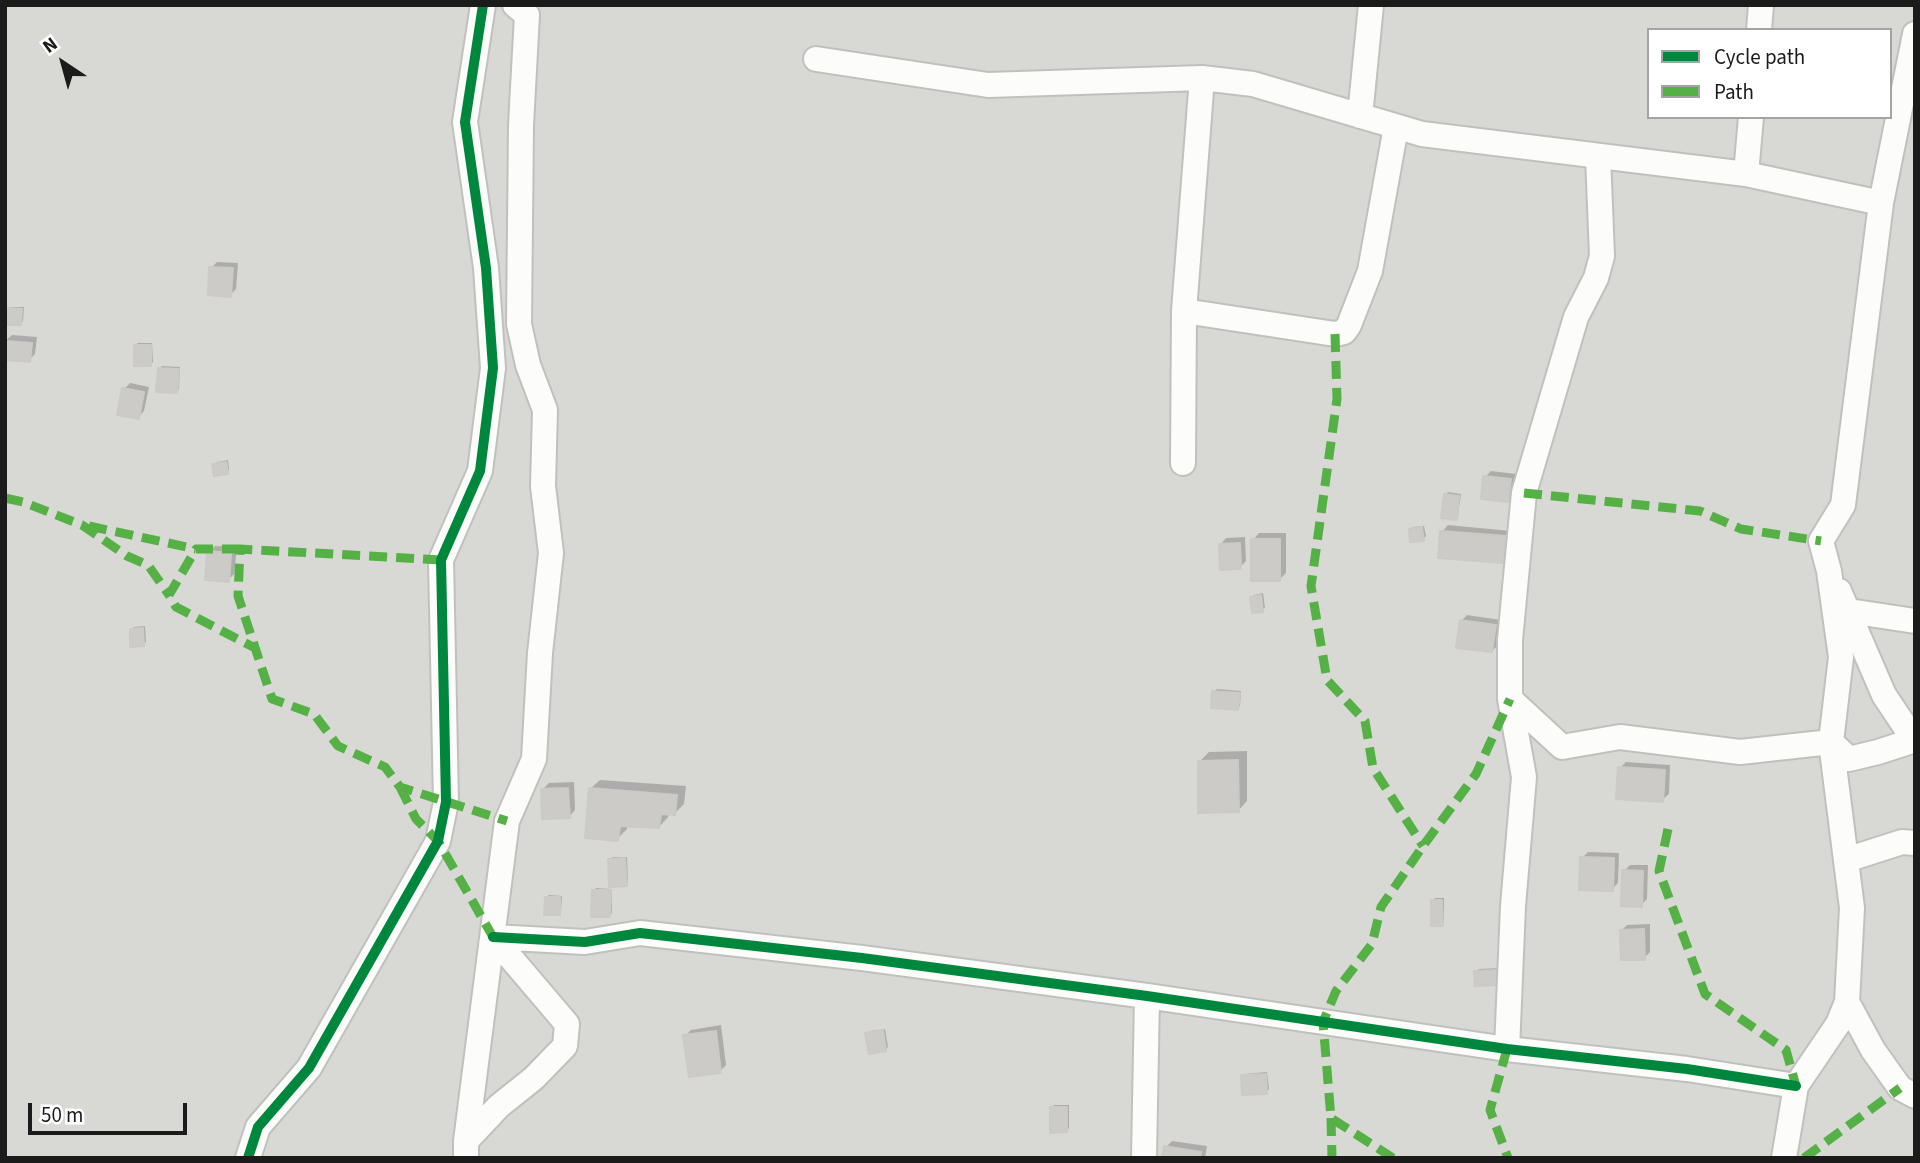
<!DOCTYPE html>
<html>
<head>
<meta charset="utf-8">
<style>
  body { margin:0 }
  #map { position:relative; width:1920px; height:1163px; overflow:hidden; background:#e9e9e4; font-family:"Source Sans 3",sans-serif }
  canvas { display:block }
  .frame { position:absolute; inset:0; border:7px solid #1b1b1b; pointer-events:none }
  .legend { position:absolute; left:1647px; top:28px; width:245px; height:91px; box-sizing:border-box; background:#fff; border:2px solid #a4a4a4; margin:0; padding:9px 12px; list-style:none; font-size:21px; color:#1b1b1b }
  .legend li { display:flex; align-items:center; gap:14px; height:35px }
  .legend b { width:35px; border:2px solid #a4a4a4 }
  .north { position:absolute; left:28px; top:28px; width:70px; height:70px; -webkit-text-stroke:5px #fff; paint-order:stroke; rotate:324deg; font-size:19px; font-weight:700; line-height:28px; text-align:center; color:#1b1b1b }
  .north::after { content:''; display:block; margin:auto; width:24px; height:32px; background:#1b1b1b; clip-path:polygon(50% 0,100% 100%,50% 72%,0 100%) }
  .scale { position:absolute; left:28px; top:1103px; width:159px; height:32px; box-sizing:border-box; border:4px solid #1b1b1b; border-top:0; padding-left:9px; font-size:21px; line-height:24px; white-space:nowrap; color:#1b1b1b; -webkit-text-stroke:5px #fff; paint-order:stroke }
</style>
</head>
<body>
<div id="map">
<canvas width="1920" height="1163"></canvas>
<div class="frame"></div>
<ul class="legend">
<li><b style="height:9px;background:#00873e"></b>Cycle path</li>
<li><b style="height:9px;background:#55b145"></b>Path</li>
</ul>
<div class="north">N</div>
<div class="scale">50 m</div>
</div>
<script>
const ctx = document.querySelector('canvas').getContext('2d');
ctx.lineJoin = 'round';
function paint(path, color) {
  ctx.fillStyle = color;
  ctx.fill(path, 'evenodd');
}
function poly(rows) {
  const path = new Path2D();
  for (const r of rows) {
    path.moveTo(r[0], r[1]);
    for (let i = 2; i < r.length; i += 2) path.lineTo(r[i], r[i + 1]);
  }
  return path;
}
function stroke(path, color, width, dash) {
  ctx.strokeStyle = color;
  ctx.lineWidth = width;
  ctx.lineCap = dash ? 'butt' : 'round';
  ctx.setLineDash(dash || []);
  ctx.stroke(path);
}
paint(poly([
  [5,5,1915,5,1915,1158,5,1158],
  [1649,30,1890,30,1890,117,1649,117]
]), '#d8d8d5');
paint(poly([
  [217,262,238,263,236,289,230,295,211,268],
  [11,307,24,307,23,321,21,323,9,309],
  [12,335,37,337,35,354,29,360,5,341],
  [138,343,152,343,153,362,150,365,135,345],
  [162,366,180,367,179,389,176,391,159,369],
  [130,383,149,387,144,411,138,417,124,389],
  [228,460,229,470,227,472,214,464,217,462],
  [1491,471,1516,474,1514,494,1508,500,1485,477],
  [1448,492,1461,494,1458,515,1456,518,1446,495],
  [1448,525,1511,531,1509,555,1503,561,1442,532],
  [1424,526,1426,536,1423,539,1411,530,1413,527],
  [1259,533,1286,533,1286,573,1280,579,1253,540],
  [1245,537,1246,561,1240,567,1220,545,1226,538],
  [215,546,237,547,234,574,228,580,209,552],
  [1263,593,1265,608,1262,610,1252,597,1254,595],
  [1467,615,1501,620,1498,645,1492,651,1461,621],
  [145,626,146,642,143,644,131,630,134,627],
  [1217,689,1241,691,1240,706,1238,708,1214,691],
  [1247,751,1247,801,1238,811,1200,761,1209,752],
  [1626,762,1670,765,1669,794,1662,800,1620,768],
  [600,780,686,786,684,804,675,813,669,813,668,817,659,827,627,824,627,829,617,839,590,789],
  [574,782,575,810,569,817,543,789,549,783],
  [1588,852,1619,853,1618,883,1612,889,1582,858],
  [613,857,627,857,628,882,626,884,610,860],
  [1630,865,1648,865,1647,899,1641,905,1624,871],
  [596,888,612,889,612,913,609,915,593,891],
  [549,895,562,896,561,911,559,914,546,898],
  [1435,898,1444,898,1444,922,1442,924,1433,901],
  [1650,924,1650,952,1644,958,1621,931,1627,925],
  [1502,968,1477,984,1476,971,1479,969],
  [721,1025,726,1065,720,1071,685,1036,691,1030],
  [885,1029,888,1047,885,1050,867,1034,870,1031],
  [1267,1072,1269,1089,1266,1092,1243,1076,1245,1074],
  [1054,1105,1069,1105,1069,1128,1067,1131,1052,1107],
  [1172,1141,1207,1146,1205,1158,1164,1158,1166,1147]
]), '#0003');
const building = poly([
  [209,267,233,268,231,297,208,295,209,267],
  [7,308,22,309,21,325,7,325,7,308],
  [5,341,32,343,30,362,5,360,5,341],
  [134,345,151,345,151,366,134,366,134,345],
  [158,368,179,369,177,393,156,392,158,368],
  [122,388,144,392,139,419,117,415,122,388],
  [226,462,228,474,214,476,212,464,226,462],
  [1483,476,1511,479,1508,502,1481,499,1483,476],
  [1444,494,1459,496,1457,520,1441,518,1444,494],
  [1422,527,1424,541,1410,542,1409,529,1422,527],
  [1440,531,1506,536,1504,563,1438,558,1440,531],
  [1251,539,1280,539,1280,581,1251,581,1251,539],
  [1240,543,1241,569,1220,570,1219,544,1240,543],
  [207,551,231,553,229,582,205,580,207,551],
  [1261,595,1263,612,1252,613,1250,597,1261,595],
  [1460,620,1496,625,1492,652,1456,648,1460,620],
  [143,628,144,646,130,647,130,629,143,628],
  [1212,691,1240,693,1238,710,1211,708,1212,691],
  [1238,760,1239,812,1198,813,1198,761,1238,760],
  [1618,767,1665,770,1663,802,1616,799,1618,767],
  [568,788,570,818,542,819,541,789,568,788],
  [589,788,677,795,675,815,661,814,659,828,620,826,618,841,585,838,589,788],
  [1580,857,1614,858,1613,891,1579,890,1580,857],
  [625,858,627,886,609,887,608,859,625,858],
  [1622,870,1643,871,1642,907,1621,906,1622,870],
  [592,890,611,890,610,917,591,917,592,890],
  [545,897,560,897,560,915,544,915,545,897],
  [1431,900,1442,900,1443,926,1431,926,1431,900],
  [1644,929,1645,960,1621,960,1620,930,1644,929],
  [1500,970,1500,985,1475,986,1474,971,1500,970],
  [883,1030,886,1051,869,1054,865,1033,883,1030],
  [716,1031,721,1073,689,1077,683,1035,716,1031],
  [1266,1074,1267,1094,1242,1095,1241,1075,1266,1074],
  [1050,1107,1067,1107,1067,1132,1050,1133,1050,1107],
  [1164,1146,1201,1152,1200,1158,1162,1158,1164,1146]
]);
paint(building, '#cccbc7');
stroke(building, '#cccac5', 2);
const minor = poly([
  [1759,30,1761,5],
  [816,59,988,85,1202,78,1253,84,1422,134,1746,174,1881,203],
  [1360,116,1371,5],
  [1746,174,1751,117],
  [1184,311,1335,334,1344,332,1349,325,1370,271,1396,127],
  [1183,463,1184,311,1202,78],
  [1839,591,1884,695,1914,740],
  [1849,611,1915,621],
  [1510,699,1562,747,1620,737,1740,752,1831,742,1849,759,1878,752,1915,740],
  [1846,860,1902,842,1915,843],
  [493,937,585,942,640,933,862,958,1147,996,1507,1049,1687,1069,1796,1086],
  [1847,1002,1873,1050,1900,1088,1915,1096],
  [1507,1049,1513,906,1524,777,1510,699,1510,640,1524,493,1576,317,1596,278,1602,256,1598,156],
  [466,1141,499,1106,534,1078,565,1046,567,1024,493,937],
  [248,1158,258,1127,309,1068,438,841,446,802,441,560,480,471,493,368,486,268,465,122,483,5],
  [466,1158,466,1141,507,821,534,759,540,653,551,553,543,486,545,410,528,365,519,324,521,125,527,15,515,5],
  [1144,1158,1147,996],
  [1784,1158,1796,1086,1838,1024,1847,1002,1852,908,1831,742,1841,657,1829,571,1821,541,1843,505,1881,203,1915,34]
]);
stroke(minor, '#c0c0be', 28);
stroke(minor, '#fcfcfb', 24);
stroke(poly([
  [1335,334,1337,399,1311,586,1327,680,1365,721,1373,768,1423,846],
  [1524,493,1700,511,1741,529,1821,541],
  [5,498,23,502,82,525,127,556,148,565,169,595],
  [89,526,196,549],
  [240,549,196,549,169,595,176,607,255,648],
  [441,560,240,549,238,596,272,699,314,714,338,746,385,767,400,787,507,821],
  [400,787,416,819,438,841,493,937],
  [1668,829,1659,871,1705,994,1786,1050,1796,1086],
  [1507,1049,1490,1110,1508,1158],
  [1331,1118,1332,1158],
  [1393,1158,1331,1118,1323,1022,1336,991,1372,944,1381,907,1423,846,1476,774,1510,699],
  [1804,1158,1900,1088]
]), '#55b145', 9, [18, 9]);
stroke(poly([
  [493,937,585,942,640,933,862,958,1147,996,1507,1049,1687,1069,1796,1086],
  [248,1158,258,1127,309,1068,438,841,446,802,441,560,480,471,493,368,486,268,465,122,483,5]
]), '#00873e', 10);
</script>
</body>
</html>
